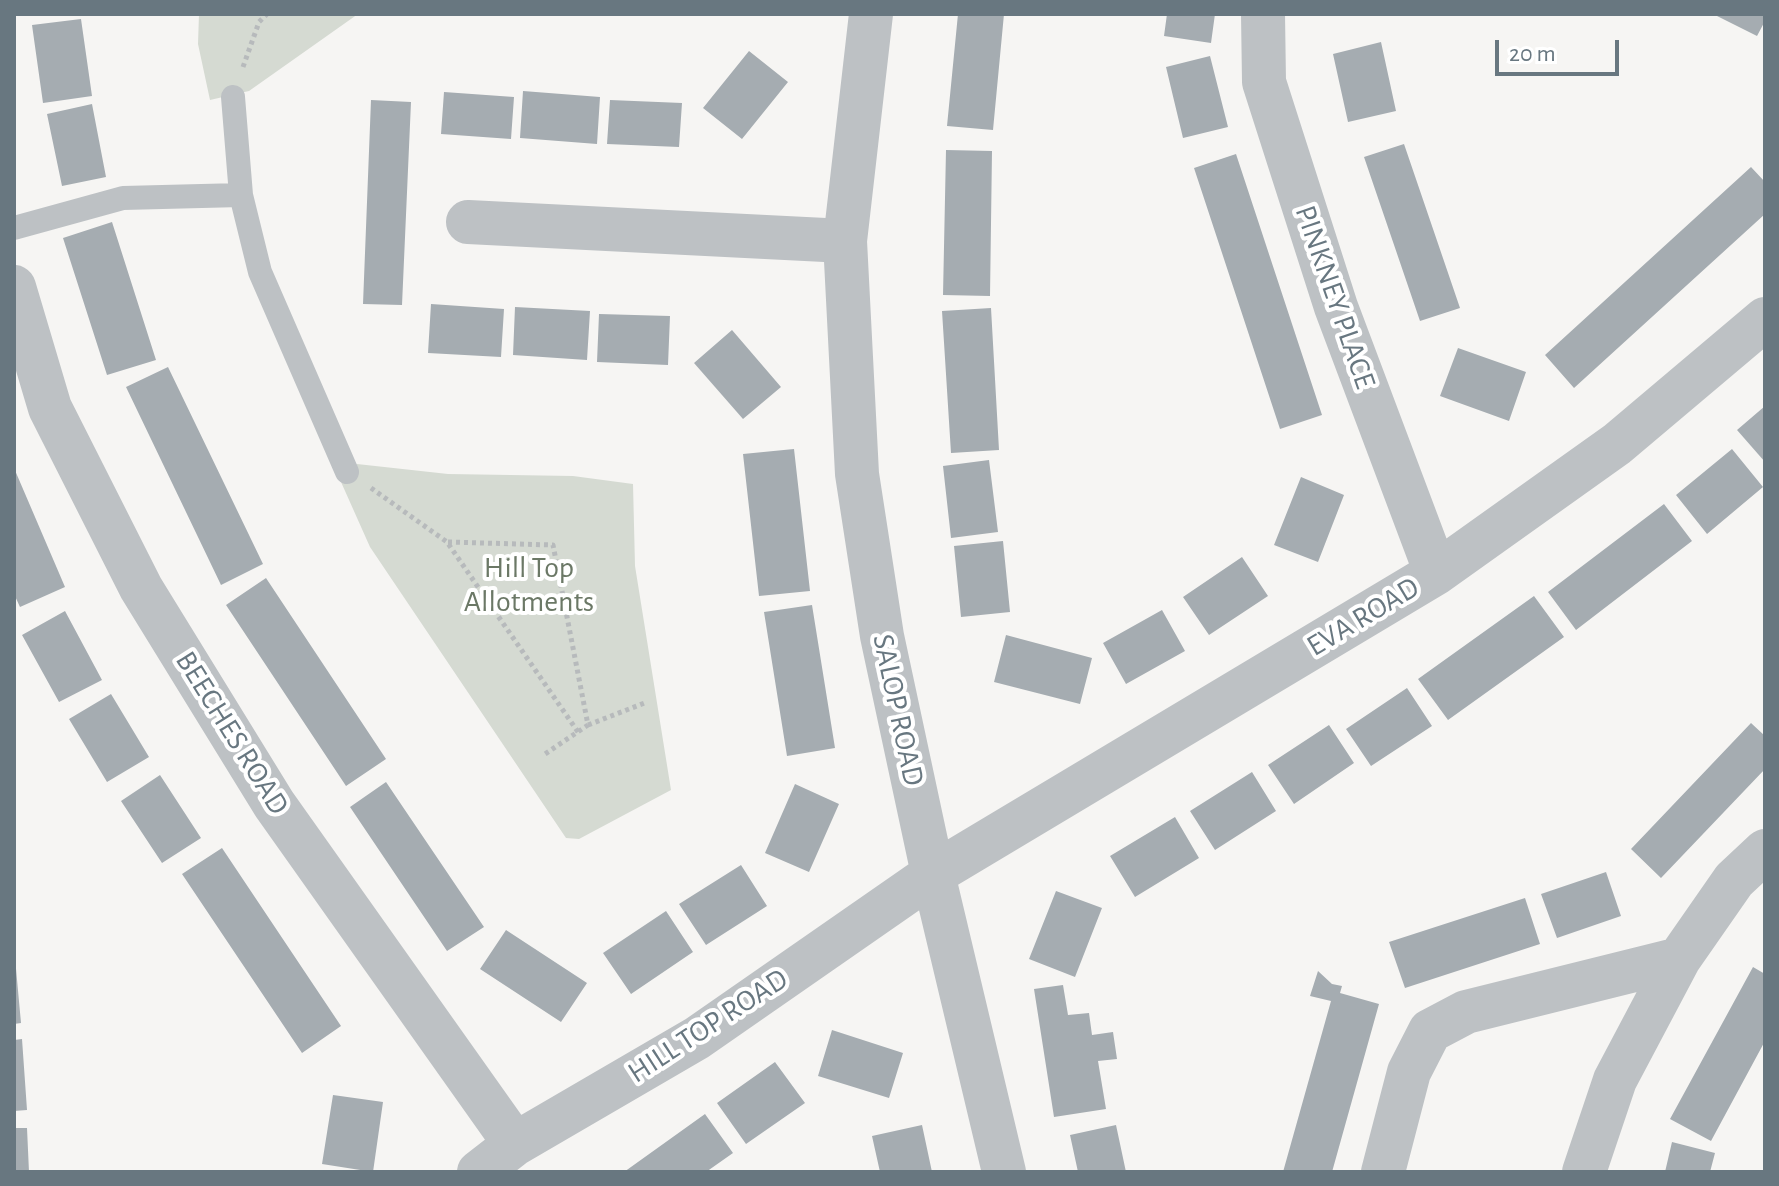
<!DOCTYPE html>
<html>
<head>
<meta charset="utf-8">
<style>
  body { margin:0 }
  #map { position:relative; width:1779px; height:1186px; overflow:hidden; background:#f6f5f3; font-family:"Alegreya Sans",sans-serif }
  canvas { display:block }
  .frame { position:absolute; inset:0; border:16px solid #687780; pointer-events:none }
  .scale { position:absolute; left:1495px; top:40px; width:124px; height:36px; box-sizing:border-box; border:4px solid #687780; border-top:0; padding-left:10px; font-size:24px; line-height:28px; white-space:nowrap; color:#687780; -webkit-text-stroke:6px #fff; paint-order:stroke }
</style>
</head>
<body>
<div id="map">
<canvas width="1779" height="1186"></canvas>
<div class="frame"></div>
<div class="scale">20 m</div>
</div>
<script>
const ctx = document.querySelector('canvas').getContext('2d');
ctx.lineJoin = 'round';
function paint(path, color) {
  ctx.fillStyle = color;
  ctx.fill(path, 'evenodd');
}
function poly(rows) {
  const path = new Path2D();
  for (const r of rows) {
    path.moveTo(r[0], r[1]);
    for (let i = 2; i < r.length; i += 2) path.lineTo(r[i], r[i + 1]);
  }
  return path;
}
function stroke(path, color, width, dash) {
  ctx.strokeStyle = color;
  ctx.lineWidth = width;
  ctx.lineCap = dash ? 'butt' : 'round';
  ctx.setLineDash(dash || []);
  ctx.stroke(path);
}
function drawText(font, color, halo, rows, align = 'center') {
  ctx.font = font + ' "Alegreya Sans",sans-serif';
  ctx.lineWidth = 8;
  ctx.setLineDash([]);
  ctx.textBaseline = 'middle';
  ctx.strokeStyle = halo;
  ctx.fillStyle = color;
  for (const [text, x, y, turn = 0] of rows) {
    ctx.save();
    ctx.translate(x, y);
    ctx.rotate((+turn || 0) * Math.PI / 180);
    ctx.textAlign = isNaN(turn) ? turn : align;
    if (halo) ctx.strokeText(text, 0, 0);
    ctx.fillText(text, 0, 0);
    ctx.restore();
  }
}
paint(poly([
  [199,14,358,14,249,91,210,100,198,44],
  [357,464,448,474,573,476,633,484,635,566,671,790,579,839,566,838,370,547,337,473]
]), '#d5dad2');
paint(poly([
  [958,14,1004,14,993,130,947,126],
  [1167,14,1215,14,1211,43,1164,36],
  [1713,14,1765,14,1765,21,1757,36],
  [81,19,92,96,43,103,32,25],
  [1381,42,1396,111,1348,122,1333,54],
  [749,51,788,82,742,139,703,108],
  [1210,56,1228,127,1183,138,1166,67],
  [523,91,600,97,597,144,520,138],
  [444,92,514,97,511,139,441,134],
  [371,100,411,102,402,305,363,304],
  [610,100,682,103,679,147,607,144],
  [92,104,106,177,62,186,47,114],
  [1404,144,1460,308,1420,321,1364,157],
  [946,150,992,151,990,296,943,295],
  [1236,154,1322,415,1280,429,1194,168],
  [1751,167,1765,182,1765,214,1574,388,1545,355],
  [112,222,156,360,107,375,63,238],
  [431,304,504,309,501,357,428,353],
  [515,307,590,311,587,360,513,355],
  [991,308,999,450,951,453,942,311],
  [599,314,670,316,668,365,597,362],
  [732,330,781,387,743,419,694,363],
  [1458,348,1526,372,1509,421,1440,396],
  [168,367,263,564,221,585,126,387],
  [1765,406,1765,462,1737,430],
  [794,449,810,591,759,596,743,454],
  [1732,449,1763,487,1707,534,1676,495],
  [989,460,998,532,951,538,943,466],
  [14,468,65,587,20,607,14,594],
  [1301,477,1344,495,1318,562,1274,545],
  [1664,504,1692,541,1576,630,1548,592],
  [1003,541,1010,612,961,617,954,546],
  [1242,557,1268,596,1209,635,1183,597],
  [266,578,386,759,346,786,226,605],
  [1534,596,1564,637,1448,720,1418,679],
  [812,605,835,748,787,756,764,612],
  [1162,610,1185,651,1126,684,1103,643],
  [65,611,102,680,59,702,22,635],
  [1006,635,1092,658,1080,704,994,682],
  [1407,688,1432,726,1371,766,1346,729],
  [111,694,149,757,107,782,69,719],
  [1751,723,1765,736,1765,769,1661,878,1631,849],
  [1329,725,1354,763,1294,804,1268,765],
  [1252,772,1276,811,1215,850,1190,811],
  [160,775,201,838,162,863,121,801],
  [386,782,484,927,447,951,350,807],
  [795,784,839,804,809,872,765,853],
  [1175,817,1199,858,1135,897,1110,856],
  [222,848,341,1026,302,1053,182,874],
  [741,865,767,906,706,945,679,904],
  [1606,872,1621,916,1557,938,1541,894],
  [1056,891,1102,908,1075,977,1029,959],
  [1525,898,1540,944,1405,988,1389,942],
  [666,911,693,952,631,994,603,953],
  [506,930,587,983,561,1022,480,969],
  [14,947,21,1023,14,1024],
  [1753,967,1765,974,1765,1041,1711,1141,1670,1119],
  [1318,971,1332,984,1342,986,1340,993,1379,1004,1332,1172,1283,1172,1331,1001,1310,996],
  [1063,985,1068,1015,1089,1013,1092,1035,1113,1032,1117,1059,1098,1061,1106,1109,1054,1117,1034,989],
  [832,1030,903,1053,889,1098,818,1076],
  [22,1039,27,1110,14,1111,14,1040],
  [775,1062,805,1103,746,1144,717,1103],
  [333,1095,383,1102,373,1172,322,1164],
  [705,1114,733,1153,706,1172,624,1172],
  [922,1125,932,1172,880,1172,872,1136],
  [1116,1125,1126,1172,1078,1172,1070,1135],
  [14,1128,27,1128,29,1172,14,1172],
  [1672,1142,1715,1153,1710,1172,1665,1172]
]), '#a5acb1');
stroke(poly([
  [243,67,259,22,267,14],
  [371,488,447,542,578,732],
  [448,542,553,545,588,725,542,756],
  [588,725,647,702]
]), '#b7babc', 5, [4, 4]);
stroke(poly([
  [233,97,241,195,260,272,347,472],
  [14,228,123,198,241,195]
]), '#bdc1c4', 24);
stroke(poly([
  [871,14,845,241,857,474,882,636,933,874,1004,1172],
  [1263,14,1264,82,1336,307,1436,573],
  [468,222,845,241],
  [14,287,50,408,141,588,274,804,515,1144],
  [479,1172,515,1144,697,1038,933,874,1436,573,1617,444,1765,319],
  [1383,1172,1409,1072,1430,1031,1466,1012,1679,959],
  [1584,1172,1615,1080,1679,959,1734,880,1765,851]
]), '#bdc1c4', 44);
drawText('30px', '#687780', '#fff', [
  ["PINKNEY PLACE",1335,297,71],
  ["EVA ROAD",1363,617,-31],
  ["SALOP ROAD",898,710,78],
  ["BEECHES ROAD",232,733,58],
  ["HILL TOP ROAD",708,1026,-33]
]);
drawText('30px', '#6b7866', '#fff', [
  ["Hill Top",529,568],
  ["Allotments",529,602]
]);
</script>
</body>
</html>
